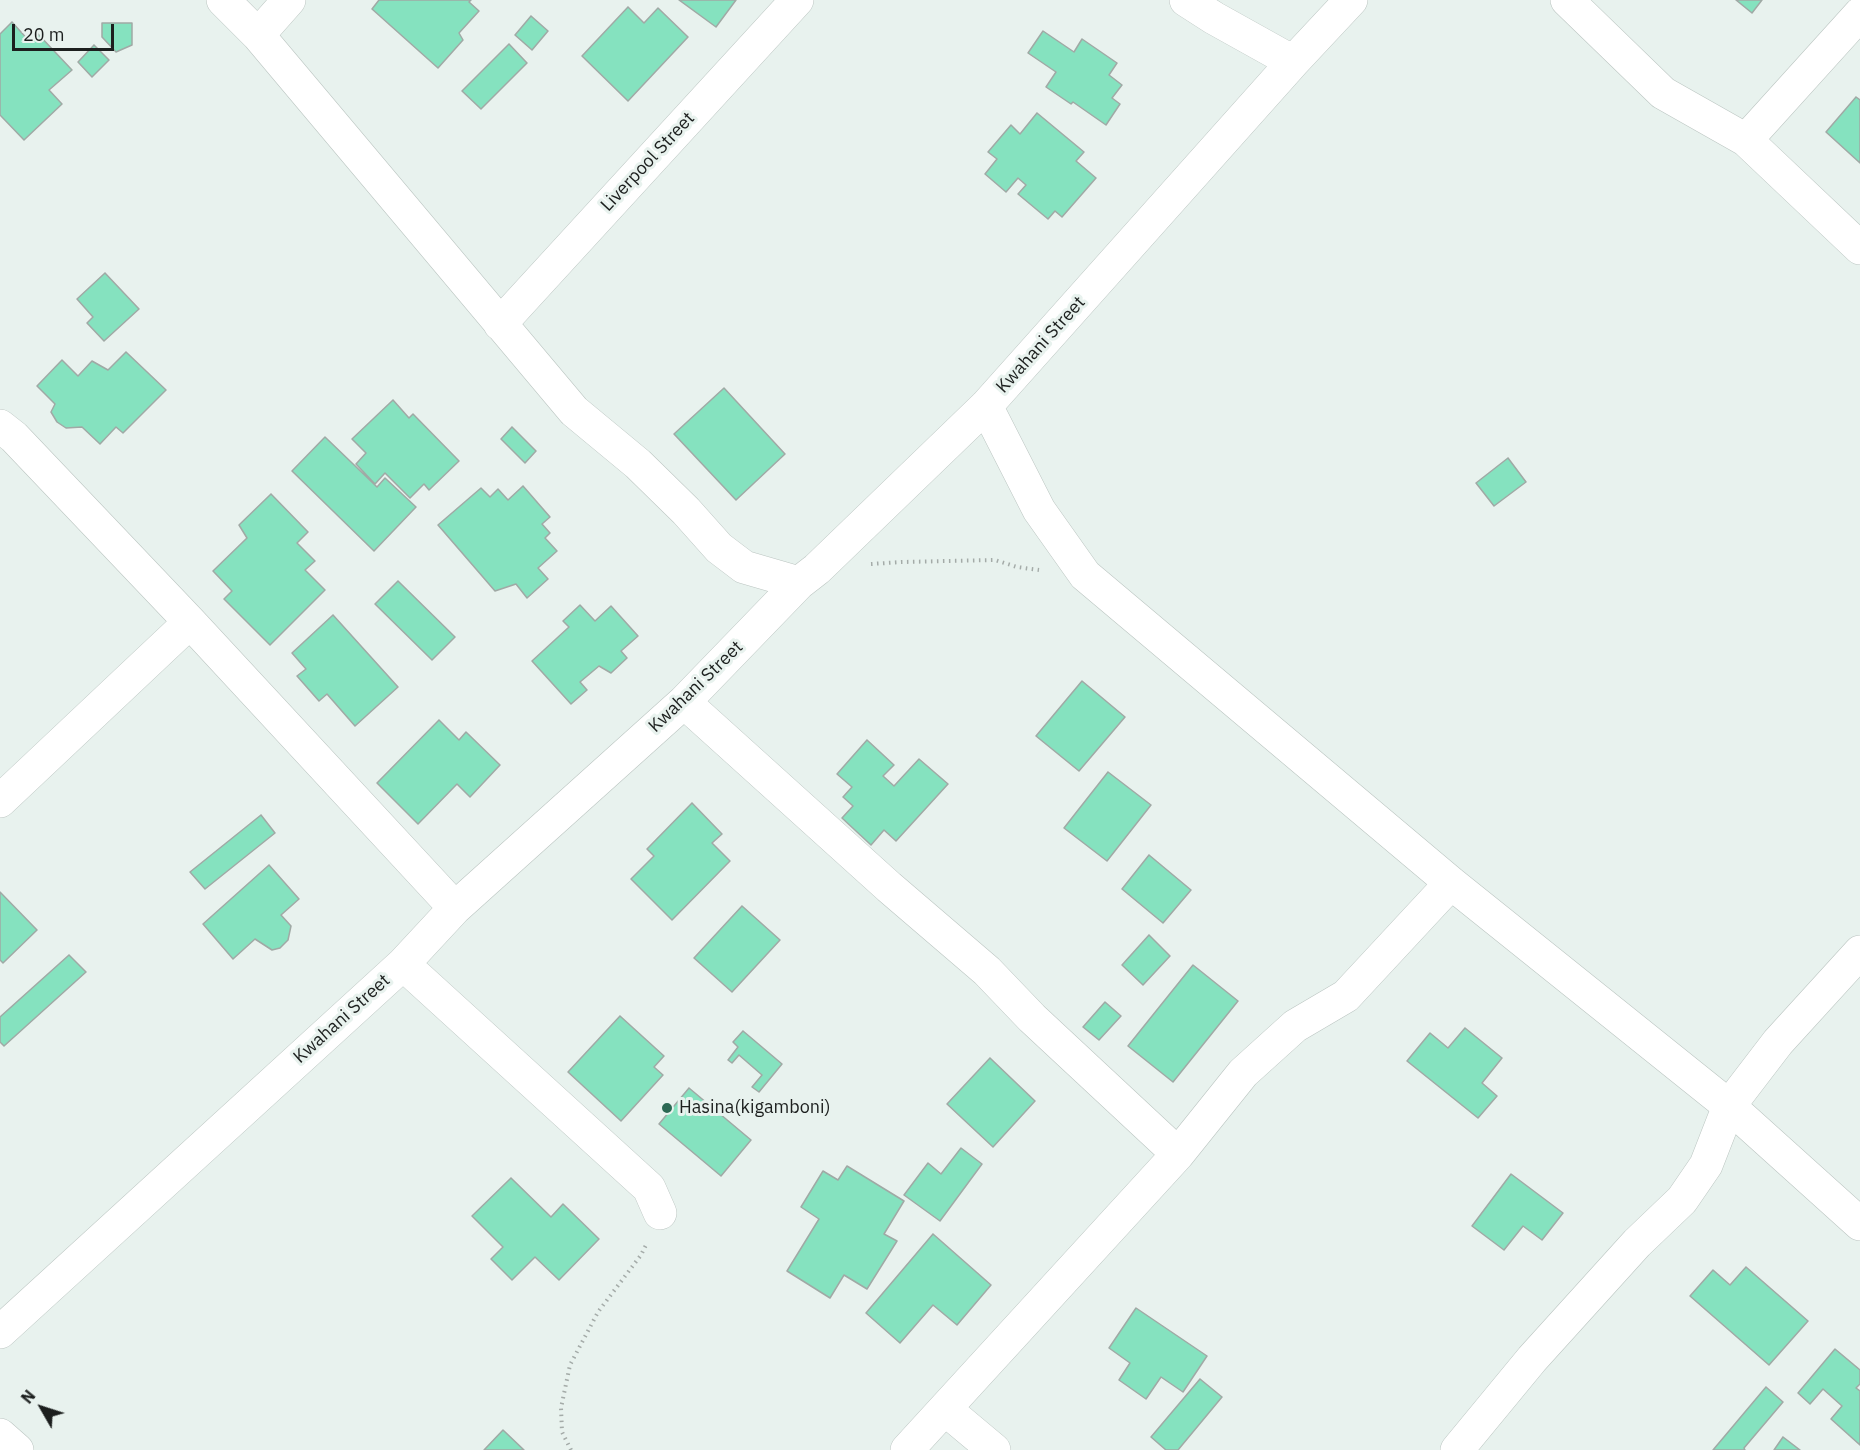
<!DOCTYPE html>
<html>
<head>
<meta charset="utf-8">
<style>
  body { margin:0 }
  #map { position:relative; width:1860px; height:1450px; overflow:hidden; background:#e8f2ee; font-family:"IBM Plex Sans",sans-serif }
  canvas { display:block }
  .north { position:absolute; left:12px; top:1378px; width:60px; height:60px; -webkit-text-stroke:4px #e8f2ee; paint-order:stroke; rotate:309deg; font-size:16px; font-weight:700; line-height:24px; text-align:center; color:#1c1f1e }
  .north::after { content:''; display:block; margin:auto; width:21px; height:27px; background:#1c1f1e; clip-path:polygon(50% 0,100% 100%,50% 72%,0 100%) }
  .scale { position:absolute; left:12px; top:24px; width:102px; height:27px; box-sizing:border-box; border:3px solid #1c1f1e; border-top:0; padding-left:8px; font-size:18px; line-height:21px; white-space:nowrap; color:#1c1f1e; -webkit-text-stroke:4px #e8f2ee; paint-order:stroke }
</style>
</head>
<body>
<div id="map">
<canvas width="1860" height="1450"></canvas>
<div class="north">N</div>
<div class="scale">20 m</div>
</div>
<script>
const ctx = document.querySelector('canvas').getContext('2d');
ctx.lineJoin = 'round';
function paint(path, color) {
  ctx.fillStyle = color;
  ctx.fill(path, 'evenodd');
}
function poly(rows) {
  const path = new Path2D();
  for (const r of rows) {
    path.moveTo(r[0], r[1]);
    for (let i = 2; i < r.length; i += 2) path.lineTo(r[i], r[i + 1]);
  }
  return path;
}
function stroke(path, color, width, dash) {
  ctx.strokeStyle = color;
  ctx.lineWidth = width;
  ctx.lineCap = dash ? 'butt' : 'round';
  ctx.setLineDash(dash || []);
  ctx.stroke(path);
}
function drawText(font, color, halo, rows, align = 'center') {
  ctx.font = font + ' "IBM Plex Sans",sans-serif';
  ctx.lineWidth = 6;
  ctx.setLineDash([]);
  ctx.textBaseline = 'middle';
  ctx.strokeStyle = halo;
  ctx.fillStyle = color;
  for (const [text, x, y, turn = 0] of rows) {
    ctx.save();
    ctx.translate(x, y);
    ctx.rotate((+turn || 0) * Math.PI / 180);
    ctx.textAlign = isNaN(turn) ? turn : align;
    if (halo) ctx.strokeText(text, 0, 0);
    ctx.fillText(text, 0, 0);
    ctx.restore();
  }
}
const building = poly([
  [379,0,471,0,469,2,479,11,459,33,463,40,438,68,372,9,379,0],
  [679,0,736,0,716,27,679,0],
  [1736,0,1762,0,1752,13,1736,0],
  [628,7,644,23,658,8,688,37,628,101,582,56,628,7],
  [531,16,548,31,532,50,515,35,531,16],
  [12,22,30,42,38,34,72,70,49,90,62,104,24,140,0,115,0,34,12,22],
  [102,23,132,23,132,45,116,52,102,37,102,23],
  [1043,31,1074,52,1082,39,1117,63,1109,75,1122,85,1112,98,1120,104,1106,125,1073,102,1071,104,1046,87,1056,72,1028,53,1043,31],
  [509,44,527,63,481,109,462,91,509,44],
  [94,45,109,60,92,77,78,62,94,45],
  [1856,97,1860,100,1860,163,1826,132,1856,97],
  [1037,113,1084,152,1076,161,1096,178,1062,217,1055,211,1048,219,1018,194,1026,185,1018,178,1006,192,985,174,997,159,988,152,1011,125,1020,134,1037,113],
  [105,273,139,309,104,341,87,323,93,317,77,299,105,273],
  [126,352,166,390,123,433,116,427,100,444,82,427,66,428,57,422,51,412,55,404,37,386,62,360,78,376,92,361,108,370,126,352],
  [724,388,785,454,736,500,674,434,724,388],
  [393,400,409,418,413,414,459,461,429,490,424,484,410,498,385,473,375,484,356,464,366,453,352,439,393,400],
  [512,427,536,451,525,463,501,439,512,427],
  [325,437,377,487,385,478,416,507,374,551,292,471,325,437],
  [1508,458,1526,482,1494,506,1476,483,1508,458],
  [523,486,550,517,542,524,550,533,545,538,557,551,538,568,548,579,527,598,516,584,495,591,438,525,481,488,490,497,498,489,508,500,523,486],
  [271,494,308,532,297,543,315,561,305,570,325,590,270,645,224,599,232,591,213,571,247,538,239,525,271,494],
  [398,581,455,637,432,660,375,604,398,581],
  [580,605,595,621,611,606,638,636,621,651,627,658,611,673,599,666,580,682,587,690,571,704,532,661,569,627,563,621,580,605],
  [333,615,398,687,355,726,327,694,319,701,297,676,306,669,292,653,333,615],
  [1082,681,1125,717,1079,771,1036,736,1082,681],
  [439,720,459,740,466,732,500,765,470,797,457,784,418,824,377,783,439,720],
  [867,740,894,765,883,776,894,786,919,759,948,784,896,841,884,830,871,845,842,818,853,806,843,797,852,787,837,774,867,740],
  [1108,772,1151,805,1107,861,1064,828,1108,772],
  [692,803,722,834,712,843,730,861,672,920,631,879,654,856,647,849,692,803],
  [261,815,275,833,205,889,190,872,261,815],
  [1149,855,1191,890,1163,923,1122,889,1149,855],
  [269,865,299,899,281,915,291,926,288,940,280,948,272,950,255,939,233,959,203,924,269,865],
  [0,892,37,930,3,963,0,960,0,892],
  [742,906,780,940,732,992,694,958,742,906],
  [1149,935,1170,956,1143,985,1122,965,1149,935],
  [69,955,86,972,4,1046,0,1042,0,1017,69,955],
  [1193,965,1238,1001,1173,1082,1128,1046,1193,965],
  [1105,1002,1121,1016,1099,1040,1083,1027,1105,1002],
  [620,1016,664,1056,654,1067,663,1075,621,1121,568,1072,620,1016],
  [1465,1028,1502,1058,1482,1083,1497,1096,1478,1118,1407,1061,1430,1033,1448,1048,1465,1028],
  [743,1031,782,1064,759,1092,752,1087,762,1075,739,1055,732,1063,728,1060,738,1047,733,1042,743,1031],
  [990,1058,1035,1101,993,1147,947,1104,990,1058],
  [689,1088,751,1140,721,1176,659,1124,689,1088],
  [961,1148,982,1164,940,1221,904,1195,928,1163,941,1174,961,1148],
  [847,1166,904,1201,884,1234,897,1241,867,1289,844,1275,830,1298,787,1271,819,1219,801,1207,823,1171,838,1180,847,1166],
  [1511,1174,1563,1213,1542,1240,1523,1226,1504,1250,1472,1226,1511,1174],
  [511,1178,551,1217,563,1204,599,1239,559,1280,535,1257,512,1280,491,1259,503,1247,472,1216,511,1178],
  [933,1234,991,1285,957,1325,933,1305,900,1343,866,1313,933,1234],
  [1746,1267,1808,1321,1769,1365,1690,1296,1713,1270,1730,1285,1746,1267],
  [1136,1308,1207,1356,1183,1392,1161,1377,1146,1399,1119,1380,1130,1363,1109,1348,1136,1308],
  [1835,1349,1860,1370,1860,1384,1856,1388,1860,1391,1860,1445,1831,1419,1842,1406,1823,1389,1810,1404,1798,1393,1835,1349],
  [1200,1379,1222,1397,1178,1450,1166,1450,1151,1437,1200,1379],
  [1766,1387,1783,1402,1744,1448,1745,1450,1713,1450,1766,1387],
  [503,1430,524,1450,484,1450,503,1430],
  [1783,1437,1800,1450,1774,1450,1783,1437]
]);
paint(building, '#85e2bf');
stroke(building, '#a0a9a5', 1.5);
const minor = poly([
  [223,0,258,35,574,411,638,464,686,511,719,548,744,567,799,583],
  [1186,0,1214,18,1293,62],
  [1567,0,1663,93,1746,140,1860,248],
  [258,35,289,0],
  [1746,140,1860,14],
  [500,324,797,0],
  [986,406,1039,510,1085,575,1451,883,1729,1106,1860,1224],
  [0,426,14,437,190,622,455,908],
  [684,702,889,887,987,971,1032,1018,1178,1154],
  [0,801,190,622],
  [403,964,649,1188,660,1213],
  [0,1332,403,964,455,908,684,702,799,583,817,569,986,406,1293,62,1351,0],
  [945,1409,994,1450],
  [0,1435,17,1450],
  [907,1450,1178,1154,1243,1073,1295,1026,1346,996,1451,883],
  [1457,1450,1532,1359,1637,1243,1682,1200,1706,1165,1729,1106,1778,1042,1860,952]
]);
stroke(minor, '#bbc5c1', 34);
stroke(poly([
  [871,564,902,562,995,560,1017,567,1039,570],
  [571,1450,562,1432,561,1408,570,1365,598,1312,641,1255,647,1243]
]), '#a4aba8', 4, [1.5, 4.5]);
stroke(minor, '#fff', 33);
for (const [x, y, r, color] of [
  [667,1108,6,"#2b6853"]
]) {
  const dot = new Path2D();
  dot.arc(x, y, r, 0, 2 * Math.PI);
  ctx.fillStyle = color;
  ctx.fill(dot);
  stroke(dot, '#e8f2ee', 2);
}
drawText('18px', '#1c1f1e', '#e8f2ee', [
  ["Liverpool Street",648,162,-47],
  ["Kwahani Street",1041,345,-48],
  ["Kwahani Street",696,687,-44],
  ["Kwahani Street",342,1019,-42]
]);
drawText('18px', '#1c1f1e', '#e8f2ee', [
  ["Hasina(kigamboni)",679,1108]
], 'left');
</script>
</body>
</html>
